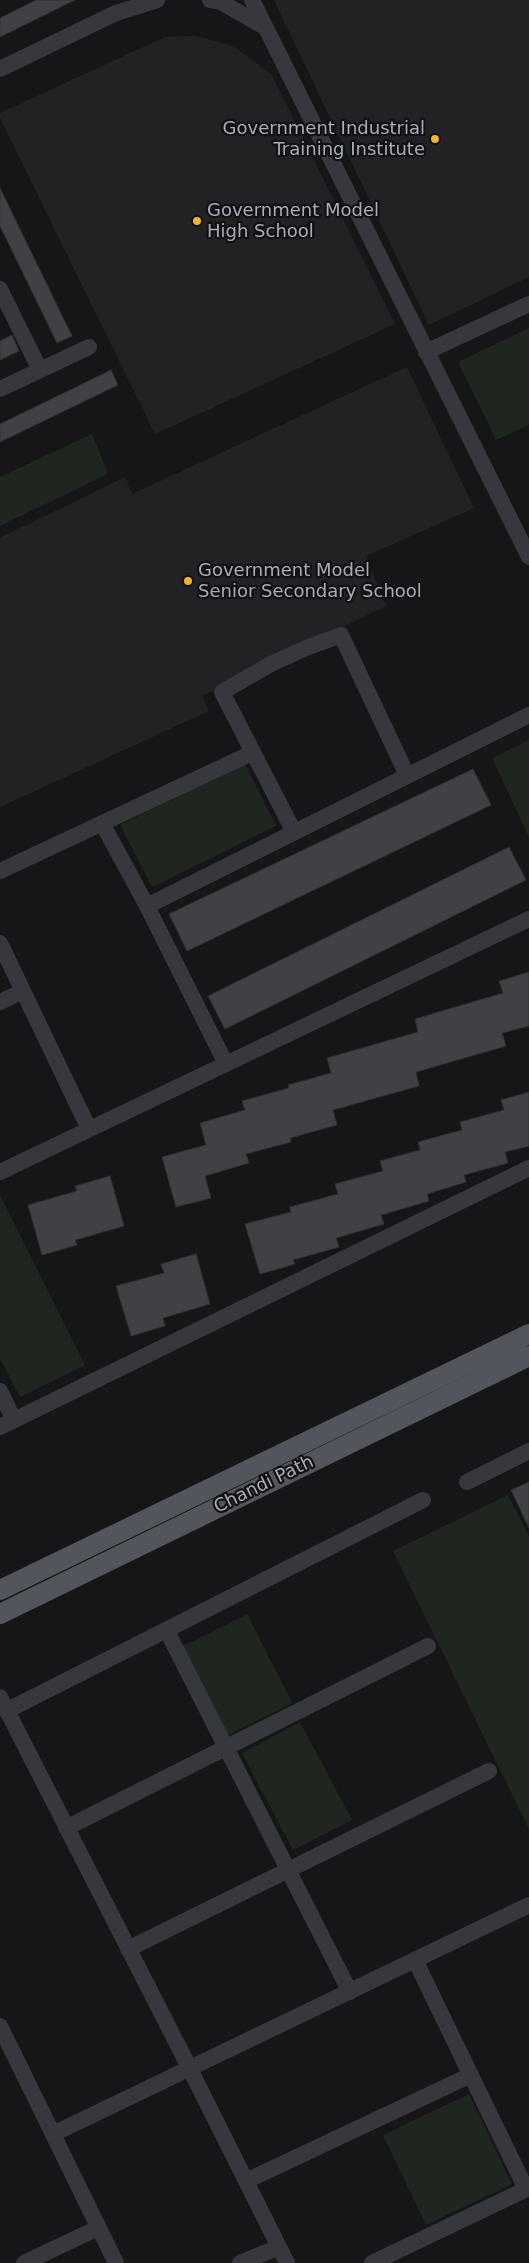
<!DOCTYPE html>
<html>
<head>
<meta charset="utf-8">
<style>
  body { margin:0 }
  canvas { display:block; background:#161618 }
</style>
</head>
<body>
<canvas width="529" height="2263"></canvas>
<script>
const ctx = document.querySelector('canvas').getContext('2d');
ctx.lineJoin = 'round';
function paint(path, color) {
  ctx.fillStyle = color;
  ctx.fill(path, 'evenodd');
}
function poly(rows) {
  const path = new Path2D();
  for (const r of rows) {
    path.moveTo(r[0], r[1]);
    for (let i = 2; i < r.length; i += 2) path.lineTo(r[i], r[i + 1]);
  }
  return path;
}
function stroke(path, color, width, dash) {
  ctx.strokeStyle = color;
  ctx.lineWidth = width;
  ctx.lineCap = dash ? 'butt' : 'round';
  ctx.setLineDash(dash || []);
  ctx.stroke(path);
}
function drawText(font, color, halo, rows, align = 'center') {
  ctx.font = font + ' "DejaVu Sans",sans-serif';
  ctx.lineWidth = 4.5;
  ctx.setLineDash([]);
  ctx.textBaseline = 'middle';
  ctx.strokeStyle = halo;
  ctx.fillStyle = color;
  for (const [text, x, y, turn = 0] of rows) {
    ctx.save();
    ctx.translate(x, y);
    ctx.rotate((+turn || 0) * Math.PI / 180);
    ctx.textAlign = isNaN(turn) ? turn : align;
    if (halo) ctx.strokeText(text, 0, 0);
    ctx.fillText(text, 0, 0);
    ctx.restore();
  }
}
paint(poly([
  [274,0,529,0,529,277,429,325],
  [196,36,233,46,272,75,395,324,155,434,0,118,0,113,165,37],
  [407,367,474,508,366,556,386,606,202,696,209,711,0,807,0,538,125,477,132,494]
]), '#222225');
paint(poly([
  [529,328,529,425,496,440,458,362],
  [92,434,108,474,0,526,0,477],
  [529,740,529,837,492,758],
  [245,764,276,826,152,887,120,825],
  [0,1195,85,1365,20,1397,0,1358],
  [508,1495,529,1537,529,1829,393,1551],
  [247,1614,292,1703,228,1735,183,1646],
  [300,1722,352,1820,293,1850,242,1753],
  [469,2094,512,2184,426,2225,383,2135]
]), '#1e261f');
const building = poly([
  [36,0,75,0,0,37,0,18,36,0],
  [0,188,72,336,57,343,0,226,0,188],
  [12,335,19,351,0,360,0,341,12,335],
  [111,370,118,385,0,442,0,424,111,370],
  [473,769,491,805,187,951,169,914,473,769],
  [509,847,526,880,225,1029,208,996,509,847],
  [529,972,529,1026,502,1033,506,1046,416,1072,419,1086,333,1110,337,1125,290,1138,291,1142,246,1154,249,1163,205,1176,211,1198,176,1207,162,1157,206,1145,200,1123,245,1110,242,1101,289,1088,288,1085,331,1073,327,1058,418,1032,415,1019,503,993,499,981,529,972],
  [529,1092,529,1146,505,1152,508,1163,464,1175,466,1182,427,1194,429,1201,381,1215,384,1224,336,1238,339,1247,293,1260,295,1264,260,1274,245,1224,291,1212,290,1207,338,1194,335,1184,383,1171,380,1161,420,1150,418,1142,462,1130,460,1122,504,1110,501,1100,529,1092],
  [110,1176,124,1226,75,1240,77,1245,42,1255,28,1205,77,1191,75,1186,110,1176],
  [196,1254,210,1304,163,1318,165,1326,131,1336,116,1286,164,1273,161,1264,196,1254],
  [529,1482,529,1528,511,1490,529,1482]
]);
paint(building, '#404145');
stroke(building, '#303034', 1);
stroke(poly([
  [210,0,221,2,263,26],
  [252,0,529,557],
  [0,69,116,13,157,0],
  [0,289,40,370],
  [426,352,529,304],
  [0,389,89,347],
  [102,823,147,906,226,1064],
  [294,832,222,692,271,664,306,648,341,635,407,775],
  [0,871,252,753],
  [147,906,529,715],
  [0,943,89,1129],
  [0,1002,23,991],
  [0,1172,529,919],
  [0,1391,14,1420],
  [0,1427,529,1168],
  [467,1482,529,1451],
  [167,1631,350,1992],
  [0,1697,190,2069,287,2263],
  [6,1711,423,1500],
  [66,1828,428,1646],
  [128,1949,489,1771],
  [415,1960,526,2189],
  [0,2026,116,2263],
  [53,2134,529,1905],
  [246,2181,471,2075],
  [24,2263,98,2228],
  [240,2263,279,2247],
  [372,2263,529,2188]
]), '#37383d', 16);
stroke(poly([
  [0,1590,529,1334],
  [0,1614,529,1356]
]), '#53555c', 20);
for (const [x, y, r, color] of [
  [435,139,5,"#f2b134"],
  [197,221,5,"#f2b134"],
  [188,581,5,"#f2b134"]
]) {
  const dot = new Path2D();
  dot.arc(x, y, r, 0, 2 * Math.PI);
  ctx.fillStyle = color;
  ctx.fill(dot);
  stroke(dot, '#111113', 2);
}
drawText('18px', '#a8adb8', '#111113', [
  ["Government Industrial",425,129,"right"],
  ["Training Institute",425,150,"right"],
  ["Government Model",207,211],
  ["High School",207,232],
  ["Government Model",198,571],
  ["Senior Secondary School",198,592]
], 'left');
drawText('18px', '#a8adb8', '#111113', [
  ["Chandi Path",264,1485,-26]
]);
</script>
</body>
</html>
